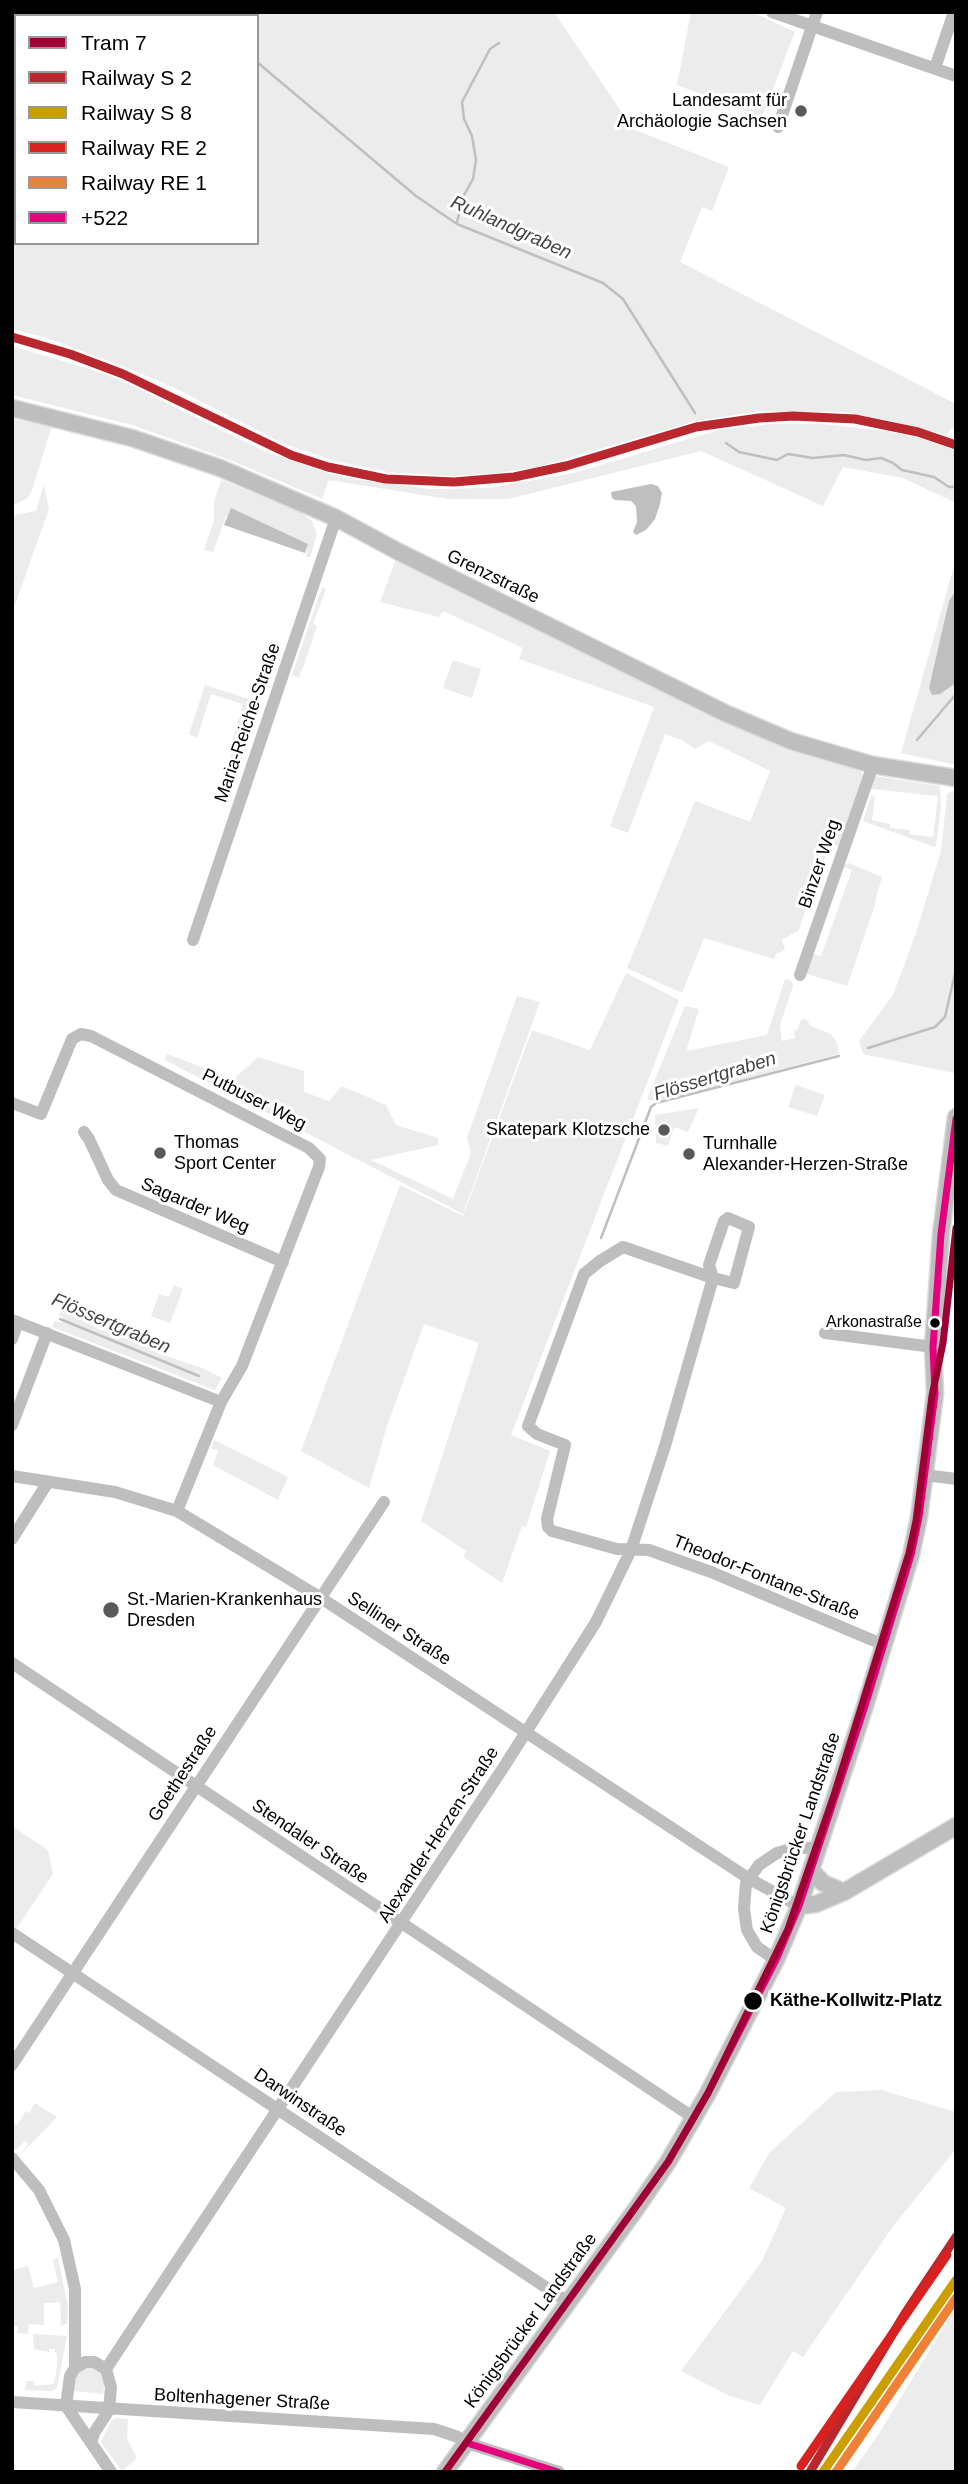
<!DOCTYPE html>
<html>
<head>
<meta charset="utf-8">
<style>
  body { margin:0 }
  #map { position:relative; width:968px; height:2484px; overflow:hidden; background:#fff; font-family:Arial,sans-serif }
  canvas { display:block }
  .frame { position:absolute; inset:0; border:14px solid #000; pointer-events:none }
  .legend { position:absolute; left:14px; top:14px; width:245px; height:231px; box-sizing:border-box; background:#fff; border:2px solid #999; margin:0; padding:9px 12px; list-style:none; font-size:21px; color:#000 }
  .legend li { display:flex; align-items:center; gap:14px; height:35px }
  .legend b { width:35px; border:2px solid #999 }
</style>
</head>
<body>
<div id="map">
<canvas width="968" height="2484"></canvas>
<div class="frame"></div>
<ul class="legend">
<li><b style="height:9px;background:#9e0234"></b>Tram 7</li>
<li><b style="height:9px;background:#b8282e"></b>Railway S 2</li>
<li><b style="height:9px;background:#cc9f00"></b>Railway S 8</li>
<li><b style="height:9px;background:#d7221f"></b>Railway RE 2</li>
<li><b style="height:9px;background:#ef8037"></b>Railway RE 1</li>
<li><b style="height:9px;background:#e5007d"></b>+522</li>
</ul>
</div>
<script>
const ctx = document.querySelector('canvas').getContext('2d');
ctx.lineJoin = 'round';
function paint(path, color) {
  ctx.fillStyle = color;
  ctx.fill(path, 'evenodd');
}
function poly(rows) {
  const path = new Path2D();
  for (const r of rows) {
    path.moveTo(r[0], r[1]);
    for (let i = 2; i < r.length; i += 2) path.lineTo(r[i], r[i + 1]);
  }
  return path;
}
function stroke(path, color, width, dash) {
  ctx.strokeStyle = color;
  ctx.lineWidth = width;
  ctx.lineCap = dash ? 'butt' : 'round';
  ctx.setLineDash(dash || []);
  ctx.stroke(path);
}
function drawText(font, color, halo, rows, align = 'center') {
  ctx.font = font + ' Arial,sans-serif';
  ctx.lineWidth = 6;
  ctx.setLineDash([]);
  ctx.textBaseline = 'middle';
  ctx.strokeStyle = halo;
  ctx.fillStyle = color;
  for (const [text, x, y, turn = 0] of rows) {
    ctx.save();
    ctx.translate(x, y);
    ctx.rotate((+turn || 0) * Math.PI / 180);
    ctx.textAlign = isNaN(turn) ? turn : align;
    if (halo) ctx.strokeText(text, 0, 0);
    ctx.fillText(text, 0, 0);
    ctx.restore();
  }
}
paint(poly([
  [39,12,554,12,633,129,729,167,712,211,702,207,680,262,956,404,956,430,951,428,947,435,888,420,843,412,760,411,696,421,538,467,498,473,455,476,388,472,334,461,282,443,177,389,128,368,47,338,12,329,12,23,16,22,16,243,257,243,257,16,30,16],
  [691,12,752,12,795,32,762,117,677,85],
  [12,346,93,370,120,380,264,451,331,474,354,479,430,489,489,488,574,473,719,430,770,424,822,424,886,431,916,437,956,450,956,503,903,478,843,467,823,506,701,451,508,499,448,499,329,480,322,499,230,460,132,425,12,395],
  [12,419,52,426,31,493,26,499,12,506,14,486,12,485],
  [221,480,300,512,312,521,317,534,310,558,306,556,308,544,226,516,213,552,204,550,214,520,214,502],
  [44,484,49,509,12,613,12,525,15,515,36,511],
  [399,552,578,640,840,756,866,776,839,847,830,843,798,931,782,940,785,950,776,954,774,959,704,938,682,993,627,968,695,801,750,822,770,771,709,741,695,749,682,740,665,734,628,833,610,826,654,707,519,659,523,648,443,611,439,617,380,602],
  [956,559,956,590,949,601,940,694,956,683,956,765,901,753],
  [322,587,326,589,313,624,317,626,302,671,300,671,300,678,292,675],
  [453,660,481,669,472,698,443,688],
  [205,685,261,703,241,763,230,759,233,749,230,748,243,704,211,694,197,738,189,734],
  [874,776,940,786,941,807,936,846,934,847,863,821,871,796,875,797,872,820,890,824,890,828,910,830,910,834,933,837,938,796,870,789],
  [951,791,956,791,954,1073,863,1054,859,1041,893,995,916,933,941,851,947,794],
  [849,863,882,877,876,897,875,905,847,986,804,973,811,953,821,956,852,870,842,866],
  [626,973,679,1000,511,1435,550,1451,526,1527,522,1526,502,1583,463,1557,466,1551,421,1521,479,1343,424,1324,387,1426,369,1488,301,1451,400,1185,463,1216,532,1030,590,1050],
  [785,979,791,980,793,986,780,1025,782,1041,795,1038,794,1031,798,1029,800,1021,805,1018,811,1026,831,1034,837,1043,839,1054,656,1102,647,1099,685,1006,699,1009,686,1051,767,1035],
  [517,996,540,1002,463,1214,165,1060,167,1054,234,1079,258,1057,304,1071,304,1092,329,1101,342,1086,386,1105,396,1125,438,1138,438,1145,371,1160,453,1199,471,1153,467,1138],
  [796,1085,825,1095,817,1116,788,1107],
  [699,1108,688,1132,674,1127,668,1146,656,1143,655,1115],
  [174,1285,183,1289,170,1323,151,1316,159,1294,169,1297],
  [61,1309,101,1330,119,1335,158,1353,205,1369,222,1378,215,1390,52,1327,55,1321,62,1323,63,1317,59,1315],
  [214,1440,288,1477,278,1500,213,1465,218,1451,211,1448],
  [12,1826,48,1850,53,1874,16,1929,12,1927],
  [881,2090,956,2112,956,2149,894,2225,803,2357,793,2351,760,2405,730,2396,681,2371,762,2261,786,2208,749,2188,770,2152,836,2092],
  [35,2103,57,2117,21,2154,28,2144,25,2141,16,2150,12,2147,12,2122,17,2125,26,2111,29,2113],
  [58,2258,68,2307,67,2324,61,2325,60,2302,44,2303,44,2325,29,2324,28,2334,17,2333,18,2326,12,2326,12,2270,28,2266,34,2288,58,2282,53,2260],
  [956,2307,956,2472,852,2472,878,2435],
  [33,2334,67,2336,57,2388,52,2391,25,2390,26,2381,34,2381,34,2386,54,2384,57,2366,57,2354,55,2353,55,2349,49,2349,49,2352,34,2349],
  [92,2367,102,2373,105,2381,103,2394,73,2391,76,2376,81,2369],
  [116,2418,128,2419,127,2439,137,2458,122,2471,101,2442,112,2420]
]), '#ececec');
paint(poly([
  [651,484,658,486,662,493,660,504,655,519,646,530,636,535,633,532,637,522,636,506,631,501,615,500,612,498,611,492],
  [231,508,308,544,305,553,224,525],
  [956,590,956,683,940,694,932,695,929,688,949,601]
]), '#bfbfbf');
stroke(poly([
  [198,12,202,16],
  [55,16,66,12],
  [12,29,16,27],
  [257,62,416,196,457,224,603,283,623,299,695,413],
  [457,222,464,195,473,179,476,160,472,136,464,119,462,102,490,49,499,43],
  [726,443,739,452,777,460,788,454,813,458,844,455,866,460,881,458,893,463,902,470,934,477,949,487,956,487],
  [917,740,956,694],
  [868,1048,935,1027,945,1017,956,969],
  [601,1238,651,1107,656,1103,839,1056],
  [60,1319,199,1376]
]), '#bfbfbf', 2.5);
const major = poly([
  [12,408,132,438,220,468,336,518,399,552,725,713,791,741,873,765,956,778],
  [811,1870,823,1883,844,1892],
  [799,1906,816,1904,844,1892,956,1826],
  [445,2472,636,2209,668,2162,708,2093,776,1960,799,1906,865,1706,911,1555,919,1517,935,1394,933,1347,941,1234,956,1117]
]);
stroke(major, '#dbdbdb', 19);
stroke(poly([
  [772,12,956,76],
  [935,68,954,12],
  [778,127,817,12],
  [193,940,336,518],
  [800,975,873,765],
  [12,1103,41,1114,72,1039,81,1034,91,1036,309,1148,320,1159,319,1167,242,1366,221,1402,177,1511],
  [84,1132,89,1139,108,1180,116,1190,283,1262],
  [713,1278,623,1247,600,1261,584,1274,528,1426,537,1434,565,1445,547,1519,548,1527,552,1531,617,1549,649,1550,660,1554,711,1572,884,1645],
  [12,1320,221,1402],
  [825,1333,933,1347],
  [12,1339,18,1322],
  [12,1425,47,1333],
  [925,1475,956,1479],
  [12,1476,115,1492,177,1511,321,1598,748,1878,799,1906],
  [12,1539,48,1482],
  [12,1663,694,2118],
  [12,1933,568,2302],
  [776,1960,757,1947,747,1930,744,1909,746,1883,759,1865,777,1853,794,1848,818,1848],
  [12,2065,384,1502],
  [12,2158,39,2190,64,2240,75,2289,75,2368],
  [106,2369,505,1765,596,1622,631,1550,665,1446,713,1278,734,1283,749,1227,728,1218,724,1221,709,1265,713,1278],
  [12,2402,434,2429,458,2437,467,2443,559,2472],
  [66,2406,70,2376,75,2368,85,2362,94,2362,106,2369,111,2387,109,2410,94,2433,91,2443],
  [66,2406,111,2472]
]), '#bebebe', 12);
stroke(major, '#bebebe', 16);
stroke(poly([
  [467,2443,558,2472],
  [445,2472,668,2162,708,2093,776,1960,799,1906,865,1706,911,1555,919,1517,935,1394,933,1347,941,1234,956,1119]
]), '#e5007d', 7);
stroke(poly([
  [12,337,70,354,123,374,291,455,328,467,386,479,454,482,514,477,566,466,696,427,759,418,793,416,855,419,918,432,956,445],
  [810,2472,904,2315,956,2237]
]), '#b8282e', 9);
stroke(poly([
  [823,2472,956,2280]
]), '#cc9f00', 9);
stroke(poly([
  [801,2466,947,2255]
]), '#d7221f', 9);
stroke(poly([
  [836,2472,956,2298]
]), '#ef8037', 9);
stroke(poly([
  [445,2472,668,2162,708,2093,788,1929,834,1795,909,1553,916,1521,932,1396,943,1343,956,1228]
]), '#9e0234', 7);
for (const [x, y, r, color] of [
  [801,111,7,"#595959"],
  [664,1130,7,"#595959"],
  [160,1153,7,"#595959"],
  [689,1154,7,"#595959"],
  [935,1323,6,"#000"],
  [111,1610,9,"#595959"],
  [753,2001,10,"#000"]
]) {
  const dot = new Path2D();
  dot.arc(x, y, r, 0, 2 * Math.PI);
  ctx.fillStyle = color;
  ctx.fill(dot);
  stroke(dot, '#fff', 2.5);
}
drawText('16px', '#000', '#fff', [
  ["Arkonastraße",922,1323]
], 'right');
drawText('18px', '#000', '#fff', [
  ["Landesamt für",787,101,"right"],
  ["Archäologie Sachsen",787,122,"right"],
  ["Skatepark Klotzsche",650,1130,"right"],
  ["Thomas",174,1143],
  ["Sport Center",174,1164],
  ["Turnhalle",703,1144],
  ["Alexander-Herzen-Straße",703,1165],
  ["St.-Marien-Krankenhaus",127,1600],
  ["Dresden",127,1621]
], 'left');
drawText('18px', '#000', '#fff', [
  ["Grenzstraße",493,577,26],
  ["Maria-Reiche-Straße",248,723,-71],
  ["Binzer Weg",820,864,-71],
  ["Putbuser Weg",254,1100,27],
  ["Sagarder Weg",195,1206,23],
  ["Theodor-Fontane-Straße",766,1578,22],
  ["Selliner Straße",399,1629,33],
  ["Goethestraße",183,1774,-57],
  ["Königsbrücker Landstraße",801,1833,-71],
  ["Alexander-Herzen-Straße",439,1835,-57],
  ["Stendaler Straße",310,1842,34],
  ["Darwinstraße",300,2103,34],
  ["Königsbrücker Landstraße",531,2321,-54],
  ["Boltenhagener Straße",242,2400,3]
]);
drawText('bold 18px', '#000', '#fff', [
  ["Käthe-Kollwitz-Platz",770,2001]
], 'left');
drawText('italic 19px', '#444', '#fff', [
  ["Ruhlandgraben",511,228,24],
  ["Flössertgraben",715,1077,-17],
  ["Flössertgraben",111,1324,23]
]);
</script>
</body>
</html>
